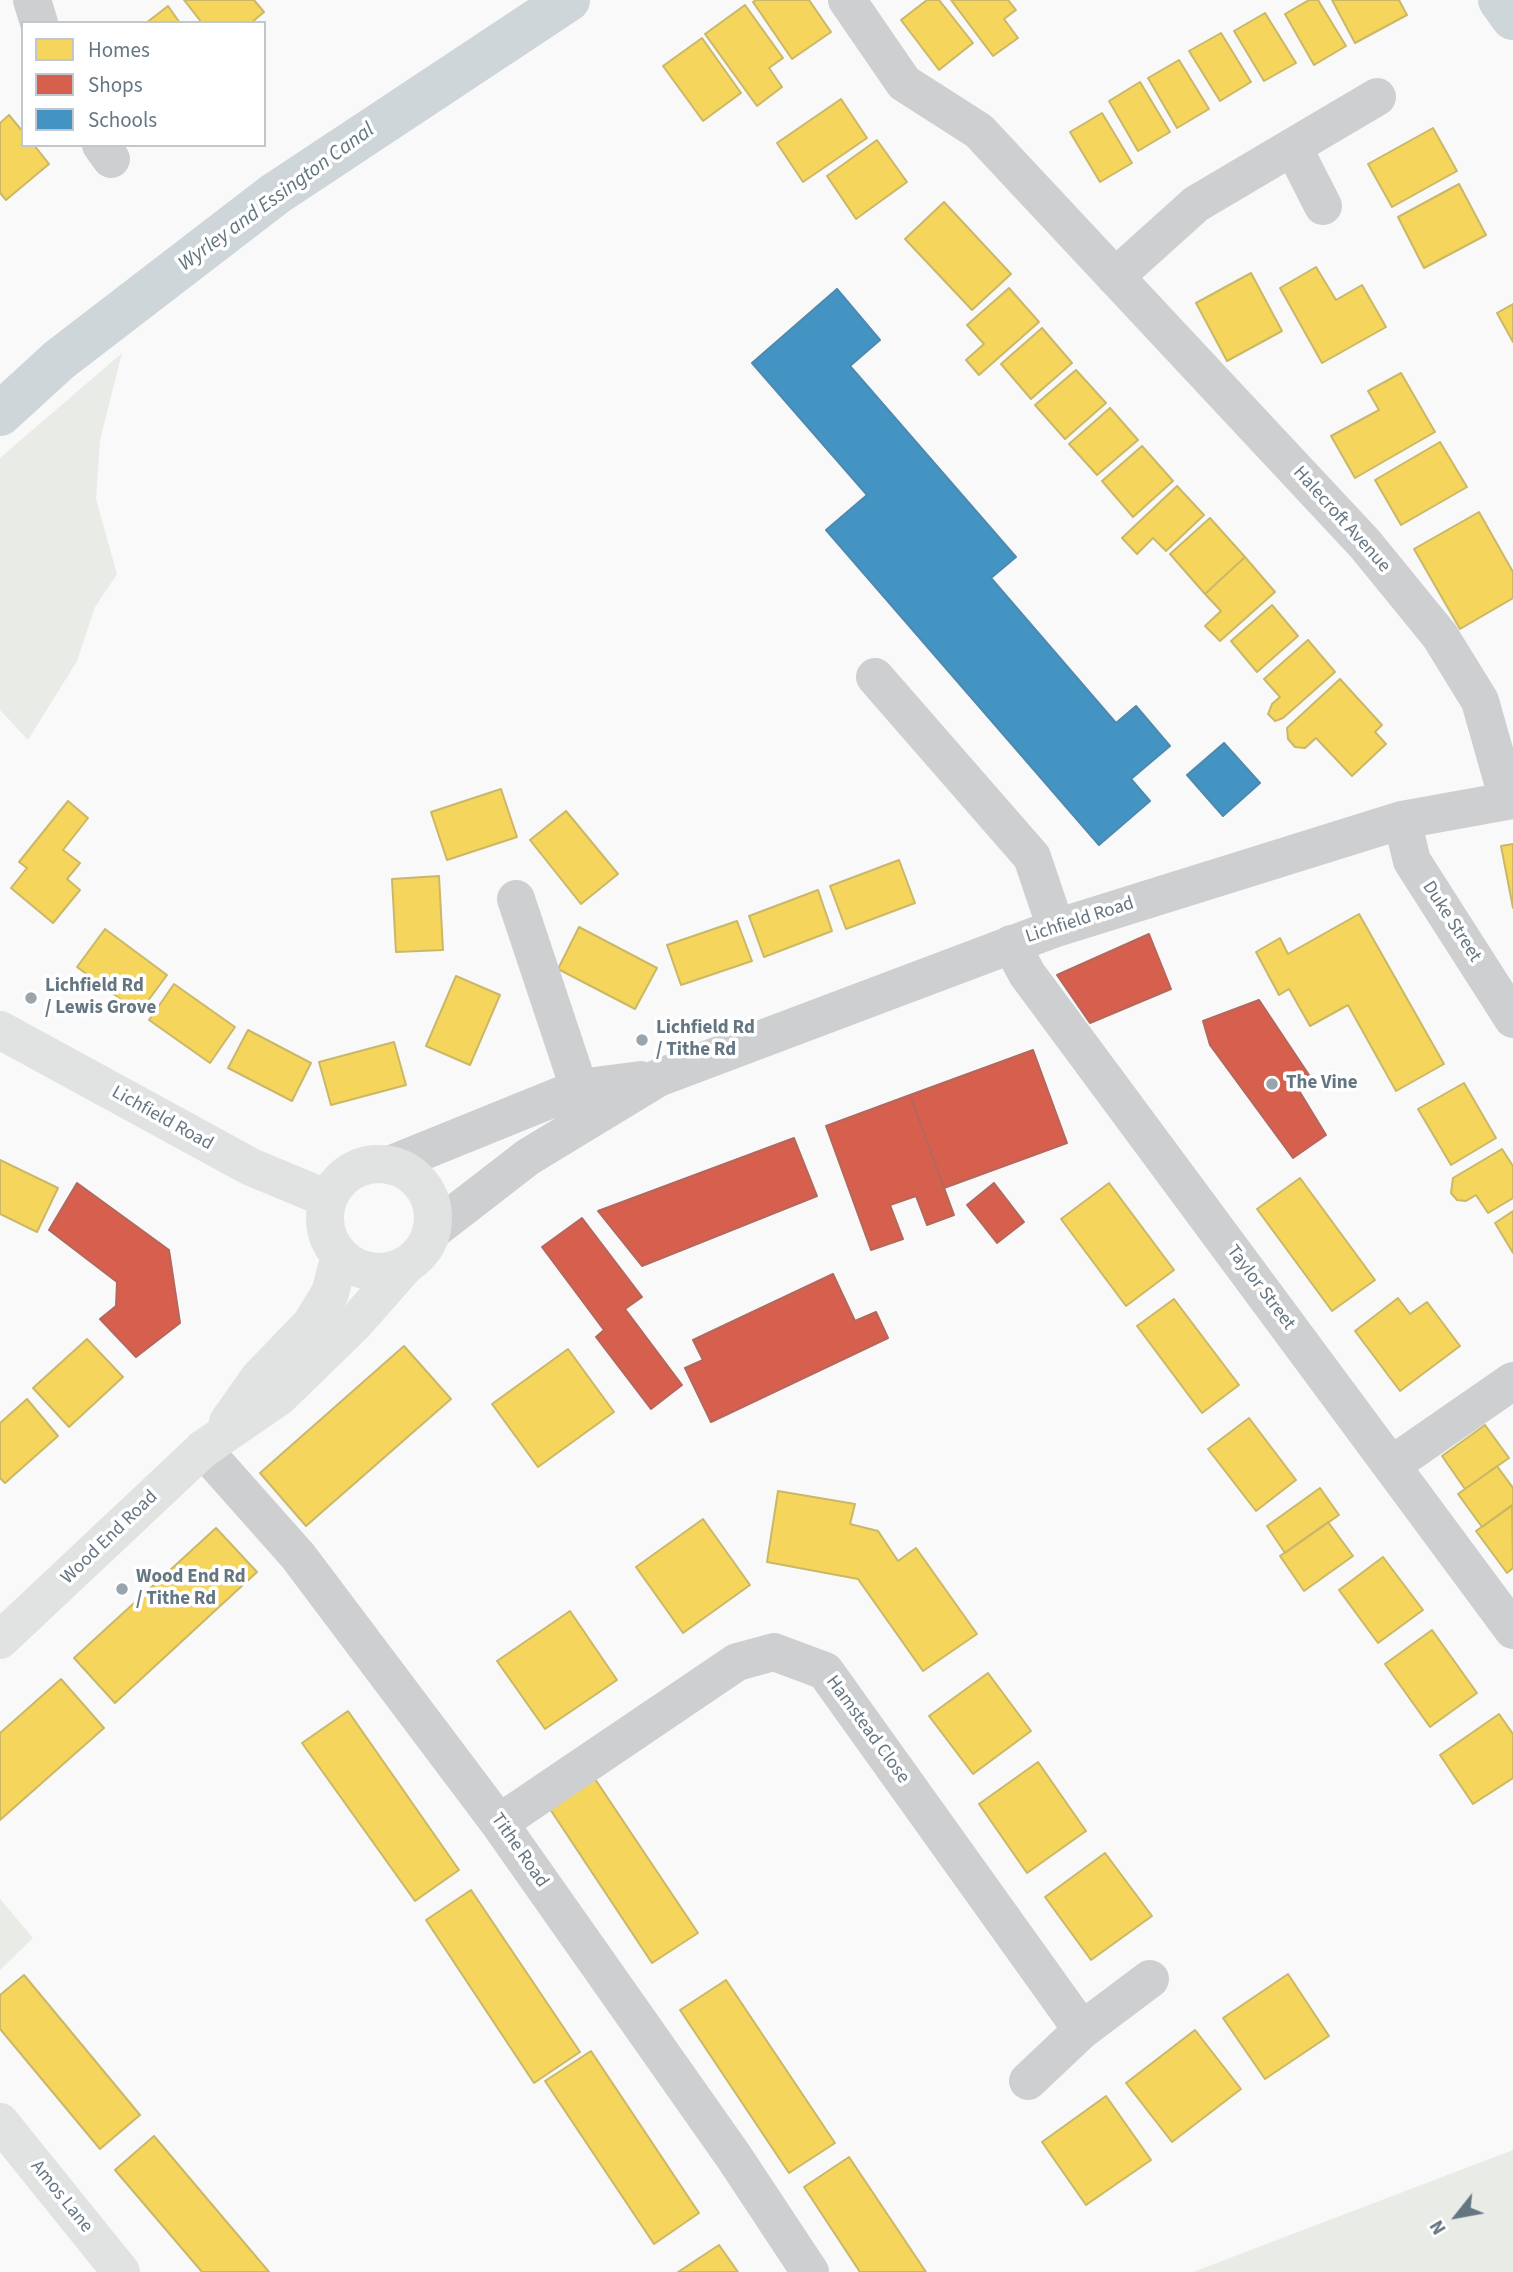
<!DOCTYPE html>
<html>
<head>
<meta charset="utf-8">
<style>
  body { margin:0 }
  #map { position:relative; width:1513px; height:2272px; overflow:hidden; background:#f9f9f9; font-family:"Source Sans 3",sans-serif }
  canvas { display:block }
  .legend { position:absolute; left:21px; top:21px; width:245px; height:126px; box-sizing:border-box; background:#fff; border:2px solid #c1c8cd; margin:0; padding:9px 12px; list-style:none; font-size:21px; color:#657683 }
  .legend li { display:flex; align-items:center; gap:14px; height:35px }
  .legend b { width:35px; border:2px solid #c1c8cd }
  .north { position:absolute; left:1422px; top:2181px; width:70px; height:70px; -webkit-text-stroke:5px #fff; paint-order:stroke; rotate:239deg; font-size:19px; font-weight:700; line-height:28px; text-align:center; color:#657683 }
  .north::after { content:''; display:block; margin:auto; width:24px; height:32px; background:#657683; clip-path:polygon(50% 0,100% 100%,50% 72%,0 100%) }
</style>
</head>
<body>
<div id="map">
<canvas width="1513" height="2272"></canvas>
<ul class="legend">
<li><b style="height:19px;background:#f6d55c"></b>Homes</li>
<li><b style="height:19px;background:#d6604d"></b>Shops</li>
<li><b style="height:19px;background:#4393c3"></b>Schools</li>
</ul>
<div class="north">N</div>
</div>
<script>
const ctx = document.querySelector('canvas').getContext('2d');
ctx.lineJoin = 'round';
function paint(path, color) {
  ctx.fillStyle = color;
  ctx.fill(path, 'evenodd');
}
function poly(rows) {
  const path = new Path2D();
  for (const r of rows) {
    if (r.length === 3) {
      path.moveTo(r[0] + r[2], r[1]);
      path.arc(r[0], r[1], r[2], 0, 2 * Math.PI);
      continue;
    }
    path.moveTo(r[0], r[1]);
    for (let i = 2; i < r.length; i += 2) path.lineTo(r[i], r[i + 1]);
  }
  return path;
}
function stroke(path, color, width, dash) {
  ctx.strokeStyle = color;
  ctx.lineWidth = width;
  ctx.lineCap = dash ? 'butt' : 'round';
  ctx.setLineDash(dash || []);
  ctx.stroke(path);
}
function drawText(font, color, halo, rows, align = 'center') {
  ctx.font = font + ' "Source Sans 3",sans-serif';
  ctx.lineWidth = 7;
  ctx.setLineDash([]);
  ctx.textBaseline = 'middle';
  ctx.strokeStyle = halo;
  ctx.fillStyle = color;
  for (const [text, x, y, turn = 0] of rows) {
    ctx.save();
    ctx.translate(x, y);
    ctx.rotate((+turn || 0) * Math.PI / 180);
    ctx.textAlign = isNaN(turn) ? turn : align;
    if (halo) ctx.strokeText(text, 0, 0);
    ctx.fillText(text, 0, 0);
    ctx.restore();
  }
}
paint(poly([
  [122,353,100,440,96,499,117,574,95,607,77,661,28,740,0,710,0,458],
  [0,1899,33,1938,0,1970],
  [1513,2150,1513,2272,1193,2272]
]), '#e8ebe6');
const homes = poly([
  [184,0,254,0,264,12,251,23,202,23,184,0],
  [756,0,809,0,831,32,792,59,753,2,756,0],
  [927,0,939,0,973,43,939,70,901,20,927,0],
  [951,0,1008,0,1016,10,1004,19,1018,38,993,56,951,0],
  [1309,0,1318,0,1346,46,1314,65,1285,14,1309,0],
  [1332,0,1399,0,1407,15,1355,43,1332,0],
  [745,5,783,58,769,68,782,87,757,106,705,34,745,5],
  [168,6,180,23,146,23,168,6],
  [1265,13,1296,63,1264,81,1234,31,1265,13],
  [1221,33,1251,82,1220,101,1189,51,1221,33],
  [702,38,741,93,703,121,663,66,702,38],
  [1179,60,1209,109,1177,128,1148,78,1179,60],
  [1140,82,1170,132,1138,151,1109,101,1140,82],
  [841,99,867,138,803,182,777,143,841,99],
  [1102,113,1132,163,1100,182,1070,132,1102,113],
  [9,115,23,132,23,145,34,145,49,164,6,200,0,193,0,123,9,115],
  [1433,128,1457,171,1392,207,1368,164,1433,128],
  [877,140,907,182,856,219,827,176,877,140],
  [1459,184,1486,235,1424,268,1398,217,1459,184],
  [944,202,1011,274,972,310,905,239,944,202],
  [1316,267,1336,300,1362,285,1386,327,1322,363,1280,288,1316,267],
  [1251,273,1282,331,1227,361,1196,303,1251,273],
  [1009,288,1039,322,979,375,966,360,984,344,967,325,1009,288],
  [1513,304,1513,342,1497,313,1513,304],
  [1042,328,1072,363,1031,399,1001,364,1042,328],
  [1076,370,1106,403,1065,439,1035,405,1076,370],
  [1401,373,1435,432,1355,478,1331,436,1379,410,1368,391,1401,373],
  [1110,408,1138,440,1097,475,1069,444,1110,408],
  [1440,442,1467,487,1401,525,1375,480,1440,442],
  [1142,446,1173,481,1133,517,1102,481,1142,446],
  [1177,486,1204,515,1166,551,1153,538,1137,554,1122,538,1177,486],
  [1479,512,1513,572,1513,598,1460,629,1414,549,1479,512],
  [1210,518,1245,557,1205,594,1170,554,1210,518],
  [1245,557,1275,592,1220,641,1205,626,1221,611,1205,594,1245,557],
  [1272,605,1298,636,1257,672,1231,641,1272,605],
  [1308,640,1335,672,1283,718,1275,721,1268,714,1272,704,1280,697,1264,679,1308,640],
  [1340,679,1382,725,1375,732,1386,744,1352,776,1316,738,1305,748,1295,747,1288,739,1287,728,1340,679],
  [501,789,517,837,447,860,431,812,501,789],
  [68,801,88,818,63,850,80,863,67,879,80,890,53,923,11,888,27,868,19,862,68,801],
  [566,811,618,874,581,904,530,840,566,811],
  [1513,844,1513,908,1501,846,1513,844],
  [899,860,915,903,846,929,830,886,899,860],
  [439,876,443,950,396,952,392,879,439,876],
  [818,890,832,931,764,957,749,916,818,890],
  [1359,914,1444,1064,1396,1091,1348,1005,1310,1026,1289,989,1279,995,1256,952,1280,938,1288,954,1359,914],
  [737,921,752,961,681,985,667,945,737,921],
  [579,927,657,968,635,1009,558,969,579,927],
  [105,929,167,975,139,1013,77,967,105,929],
  [456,976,500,995,470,1065,426,1046,456,976],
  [174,984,235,1027,210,1063,149,1020,174,984],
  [248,1030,311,1063,292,1101,228,1068,248,1030],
  [394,1042,406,1085,331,1105,319,1062,394,1042],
  [1464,1083,1496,1138,1451,1165,1418,1109,1464,1083],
  [1502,1149,1513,1166,1513,1198,1488,1213,1476,1195,1466,1201,1457,1200,1451,1193,1453,1178,1502,1149],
  [0,1160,58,1188,37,1232,0,1214,0,1160],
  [1300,1178,1375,1280,1332,1311,1257,1209,1300,1178],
  [1109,1183,1174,1270,1126,1306,1061,1219,1109,1183],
  [1513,1211,1513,1253,1495,1223,1513,1211],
  [1398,1298,1410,1314,1427,1302,1460,1346,1400,1391,1355,1331,1398,1298],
  [1174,1299,1239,1385,1202,1413,1137,1326,1174,1299],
  [87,1339,123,1377,69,1427,33,1388,87,1339],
  [404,1346,451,1399,306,1526,260,1473,404,1346],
  [568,1349,614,1412,538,1467,492,1404,568,1349],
  [27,1399,58,1436,5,1483,0,1478,0,1423,27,1399],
  [1249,1418,1296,1480,1256,1511,1208,1449,1249,1418],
  [1485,1425,1509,1458,1465,1489,1442,1456,1485,1425],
  [1497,1466,1513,1488,1513,1505,1482,1527,1458,1494,1497,1466],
  [1320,1488,1339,1515,1285,1553,1267,1526,1320,1488],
  [778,1491,855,1504,850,1524,878,1531,898,1561,916,1548,977,1634,923,1671,858,1579,767,1562,778,1491],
  [1512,1505,1513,1568,1507,1573,1476,1531,1512,1505],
  [703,1519,750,1585,683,1633,636,1567,703,1519],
  [1328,1522,1353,1556,1304,1591,1280,1556,1328,1522],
  [216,1528,257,1572,115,1703,74,1658,216,1528],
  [1383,1557,1423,1610,1378,1643,1339,1590,1383,1557],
  [570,1611,617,1680,545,1729,497,1661,570,1611],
  [1432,1630,1477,1693,1430,1727,1385,1664,1432,1630],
  [988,1673,1031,1731,973,1774,929,1716,988,1673],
  [61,1679,104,1728,0,1820,0,1733,61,1679],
  [348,1711,459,1870,415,1901,302,1743,348,1711],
  [1499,1714,1513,1734,1513,1778,1473,1804,1440,1755,1499,1714],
  [1038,1762,1086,1831,1027,1873,979,1804,1038,1762],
  [589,1770,698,1933,652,1963,544,1800,589,1770],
  [1105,1853,1152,1916,1091,1960,1045,1897,1105,1853],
  [471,1890,580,2052,534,2083,426,1920,471,1890],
  [1288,1974,1329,2036,1265,2079,1223,2018,1288,1974],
  [24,1975,140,2115,100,2149,0,2029,0,1995,24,1975],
  [726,1980,835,2143,789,2173,680,2010,726,1980],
  [1195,2030,1241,2089,1172,2142,1126,2083,1195,2030],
  [591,2051,699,2213,654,2244,545,2081,591,2051],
  [1106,2096,1151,2160,1086,2205,1042,2142,1106,2096],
  [154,2136,269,2272,202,2272,115,2170,154,2136],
  [849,2157,926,2272,860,2272,804,2187,849,2157],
  [719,2245,738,2272,678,2272,719,2245]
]);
paint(homes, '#f6d55c');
stroke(homes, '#cab868', 2);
const shops = poly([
  [1149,934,1171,989,1090,1023,1057,975,1149,934],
  [1259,1000,1311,1078,1298,1089,1326,1135,1293,1158,1210,1045,1203,1021,1259,1000],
  [1033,1050,1067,1143,944,1188,910,1095,1033,1050],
  [910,1095,954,1215,927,1225,916,1196,890,1205,903,1239,871,1250,826,1126,910,1095],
  [794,1138,817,1196,642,1266,598,1211,794,1138],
  [77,1183,169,1250,180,1323,136,1357,100,1319,116,1306,117,1282,49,1230,77,1183],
  [994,1183,1024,1222,997,1243,967,1205,994,1183],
  [582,1218,642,1297,625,1309,682,1385,651,1409,596,1337,604,1330,542,1247,582,1218],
  [833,1274,855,1321,876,1312,888,1338,711,1422,685,1368,703,1360,693,1340,833,1274]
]);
paint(shops, '#d6604d');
stroke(shops, '#b4675d', 2);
const schools = poly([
  [837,289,880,340,850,366,1016,557,991,578,1116,723,1136,706,1170,746,1131,779,1150,801,1099,845,826,530,867,495,752,363,837,289],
  [1224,743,1260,783,1223,816,1187,775,1224,743]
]);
paint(schools, '#4393c3');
stroke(schools, '#4d8ab0', 2);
stroke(poly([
  [1500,0,1513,18],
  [0,414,59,360,275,194,568,0]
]), '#ced6d9', 44);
stroke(poly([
  [32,0,39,23],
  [847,0,904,83,979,131,1365,544,1440,636,1480,701,1508,800],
  [101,145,111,159],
  [1294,149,1323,206],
  [1115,277,1196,204,1377,97],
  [875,677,1032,857,1056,928],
  [1402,820,1412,861,1513,1019],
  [516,899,579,1088],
  [1011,944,1027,974,1513,1630],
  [389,1165,579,1088,641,1080],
  [431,1232,528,1157,658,1078,1056,928,1402,820,1513,800],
  [203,1449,298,1556,499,1823,734,2157,810,2272],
  [1393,1464,1513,1381],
  [499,1823,737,1662,774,1652,825,1671,1082,2030],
  [1028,2081,1082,2030,1150,1979]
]), '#cecfd0', 38);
stroke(poly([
  [0,1030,251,1167,328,1199],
  [379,1218,54],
  [228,1422,259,1378,311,1324,330,1293,340,1256],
  [0,1640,203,1449,280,1396,354,1324,406,1265],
  [0,2122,121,2272]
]), '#e1e2e2', 38);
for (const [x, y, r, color] of [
  [31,998,7,"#99a4ac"],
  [642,1040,7,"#99a4ac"],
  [1272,1084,7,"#99a4ac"],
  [122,1589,7,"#99a4ac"]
]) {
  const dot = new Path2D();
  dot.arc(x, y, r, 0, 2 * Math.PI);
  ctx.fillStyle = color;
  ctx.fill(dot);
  stroke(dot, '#fff', 2.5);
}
drawText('19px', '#657683', '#fff', [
  ["Halecroft Avenue",1341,520,48],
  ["Lichfield Road",1080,921,-18],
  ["Duke Street",1451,922,57],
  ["Lichfield Road",162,1119,29],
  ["Taylor Street",1260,1288,53],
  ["Wood End Road",110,1538,-44],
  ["Hamstead Close",867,1730,54],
  ["Tithe Road",519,1851,55],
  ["Amos Lane",61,2197,51]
]);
drawText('bold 19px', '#657683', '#fff', [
  ["Lichfield Rd",45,987],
  ["/ Lewis Grove",45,1009],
  ["Lichfield Rd",656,1029],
  ["/ Tithe Rd",656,1051],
  ["The Vine",1286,1084],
  ["Wood End Rd",136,1578],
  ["/ Tithe Rd",136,1600]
], 'left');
drawText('italic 21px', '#60757c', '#fff', [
  ["Wyrley and Essington Canal",277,198,-36]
]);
</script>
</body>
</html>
